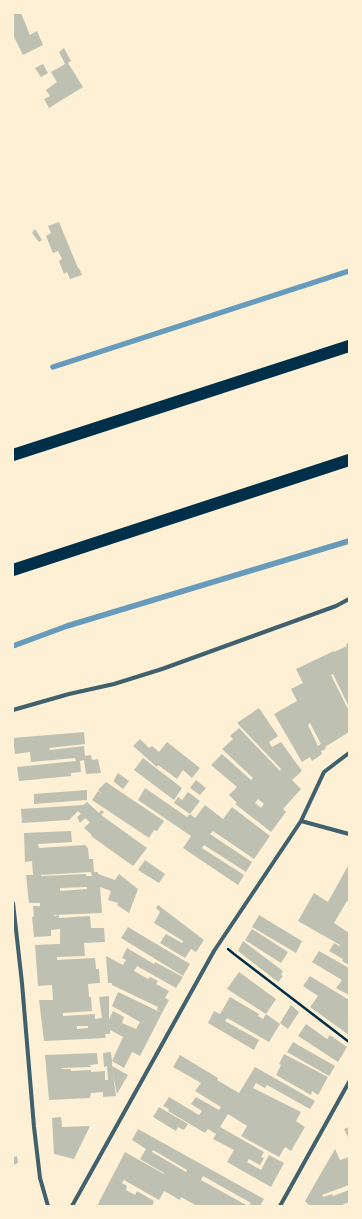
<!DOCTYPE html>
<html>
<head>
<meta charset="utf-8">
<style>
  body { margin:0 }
  #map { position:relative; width:362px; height:1219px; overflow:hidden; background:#fdf0d5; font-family:"Fira Sans",sans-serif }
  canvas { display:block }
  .frame { position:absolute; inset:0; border:14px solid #fdf0d5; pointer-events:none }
</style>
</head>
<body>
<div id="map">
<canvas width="362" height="1219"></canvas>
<div class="frame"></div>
</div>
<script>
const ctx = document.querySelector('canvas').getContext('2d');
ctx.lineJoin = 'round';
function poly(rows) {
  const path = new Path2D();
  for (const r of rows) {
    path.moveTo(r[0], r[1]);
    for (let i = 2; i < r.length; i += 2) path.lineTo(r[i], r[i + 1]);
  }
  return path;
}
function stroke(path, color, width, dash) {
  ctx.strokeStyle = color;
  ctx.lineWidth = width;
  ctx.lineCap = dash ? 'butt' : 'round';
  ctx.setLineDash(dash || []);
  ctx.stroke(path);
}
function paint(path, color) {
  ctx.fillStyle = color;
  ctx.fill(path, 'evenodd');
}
stroke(poly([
  [53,367,349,271],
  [13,646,67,626,349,541]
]), '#669bbc', 5.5);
paint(poly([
  [13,13,21,13,30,35,37,31,43,45,23,55,14,37,13,38],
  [64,48,71,61,68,63,83,87,49,108,44,99,50,96,46,90,57,82,51,72,65,64,59,52],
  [43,64,48,73,41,77,35,68],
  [59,222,78,268,79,268,82,275,70,279,67,272,64,274,59,261,62,259,58,251,53,253,46,236,51,233,48,226],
  [35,229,42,240,39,242,32,233],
  [349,643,349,707,333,674,331,675,349,711,349,732,325,747,326,749,321,751,322,754,312,761,310,757,302,762,274,714,297,701,291,689,303,683,296,669,334,651,334,652,347,646,346,644],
  [310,723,321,744,318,746,308,725],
  [259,708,278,736,269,742,272,747,281,742,302,771,292,780,301,789,283,809,286,812,271,832,235,804,237,803,229,795,237,787,211,765,222,754,251,780,253,778,222,749,233,739,230,736,239,728,280,771,281,769,237,723],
  [258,799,264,804,261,808,255,803],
  [84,732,85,744,49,748,50,750,84,746,85,756,91,755,92,760,98,759,101,773,86,774,84,760,80,761,81,772,71,773,71,776,19,781,17,767,76,761,75,758,31,762,30,752,15,754,13,738],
  [140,739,149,748,152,746,159,752,167,742,200,768,192,778,183,770,177,779,158,765,157,767,133,746],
  [143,758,182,788,174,800,134,770],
  [118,773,129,781,123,789,114,782,114,780],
  [196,780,206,788,200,795,190,788],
  [106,782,164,821,157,831,154,830,149,838,92,800,98,791,104,795,98,790],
  [145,788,187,817,190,814,195,818,205,805,223,819,232,807,270,836,254,859,213,831,210,834,252,862,246,872,204,845,202,848,244,875,238,885,183,848,191,836,138,800],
  [87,790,87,800,34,804,34,794],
  [188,792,200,801,190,814,174,803,178,797,182,800],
  [87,802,99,813,101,810,104,812,101,815,147,848,133,866,91,836,92,835,84,828,90,822,85,818,80,823,77,817,81,814,78,811,69,820,22,823,21,809,83,805],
  [71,831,72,842,38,844,39,848,85,845,88,848,89,859,93,859,94,872,98,872,98,874,115,880,119,874,138,889,129,913,117,905,118,903,108,900,111,891,100,887,102,913,54,915,54,916,59,915,59,918,90,916,91,928,104,928,105,942,84,943,85,956,57,957,57,960,95,958,96,969,99,969,100,983,88,984,89,997,91,997,92,1011,63,1013,63,1016,95,1014,95,1019,102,1018,99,997,109,996,109,1020,113,1011,124,1017,122,1023,136,1029,140,1022,112,1006,118,992,162,1013,140,1056,132,1052,124,1068,112,1061,112,1066,128,1075,117,1094,113,1075,116,1096,103,1097,103,1092,91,1093,90,1098,49,1100,45,1055,97,1053,98,1064,90,1065,91,1067,61,1068,62,1069,71,1069,71,1071,91,1070,91,1072,105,1071,105,1080,108,1080,107,1066,104,1067,103,1053,111,1052,112,1061,123,1037,110,1030,110,1034,105,1034,106,1038,44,1041,39,1000,53,1000,52,985,38,986,35,945,60,944,60,929,51,930,51,936,34,937,32,917,34,916,33,906,40,906,40,903,29,903,26,875,33,875,32,861,25,862,24,833],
  [91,872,92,876,86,876,86,874,41,876,41,875],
  [87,887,87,889,60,891,60,888],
  [77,1026,88,1026,88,1028,77,1029],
  [145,860,165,874,159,883,138,870],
  [349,864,349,902,347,901,334,923,349,933,349,965,342,961,343,959,329,951,334,943,339,946,340,945,298,921,314,893,328,902],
  [158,905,204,940,196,952,191,949,185,958,160,943,166,934,182,943,183,941,154,923,160,912,156,908],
  [259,915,302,941,296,953,252,927],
  [128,927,190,964,183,976,121,938],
  [252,929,288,952,281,963,245,940],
  [243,941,283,971,281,975,283,976,278,982,238,951],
  [127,948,154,964,155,962,183,977,176,988,137,966,134,971,148,979,150,977,158,981,156,984,169,991,165,998,169,1000,162,1013,157,1010,158,1007,112,985,112,983,108,983,106,956,123,965,126,960,122,958],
  [319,951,349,968,349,995,336,988,342,980,312,962],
  [239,972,276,999,266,1014,227,989],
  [310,976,349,1000,349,1035,310,1007,318,996,303,986],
  [230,997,259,1014,258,1016,263,1019,266,1014,280,1024,269,1042,227,1018,225,1021,259,1040,254,1050,208,1023,214,1011,220,1014],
  [291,1005,299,1012,288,1029,280,1023],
  [306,1024,327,1039,330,1035,347,1047,338,1062,298,1036],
  [293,1042,335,1066,329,1076,287,1052],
  [284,1054,328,1077,318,1095,312,1091,311,1095,276,1075,281,1065,279,1064],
  [180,1055,218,1078,217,1080,239,1093,255,1067,315,1101,310,1109,267,1085,265,1088,256,1083,253,1088,301,1112,296,1121,305,1127,291,1151,285,1147,279,1157,241,1136,247,1126,228,1114,220,1127,264,1152,261,1157,264,1158,260,1165,249,1159,247,1162,261,1170,269,1155,284,1163,271,1187,227,1162,234,1150,213,1139,216,1134,208,1129,205,1133,168,1111,169,1109,163,1106,169,1097,199,1115,202,1111,191,1104,196,1097,219,1110,221,1107,195,1091,201,1083,173,1067],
  [159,1107,188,1124,184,1130,178,1127,176,1131,153,1117],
  [61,1117,62,1127,90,1126,74,1159,54,1154,52,1118],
  [349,1127,349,1139,344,1129],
  [138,1129,264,1199,260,1206,249,1206,251,1203,203,1176,201,1180,248,1206,197,1206,181,1197,180,1200,164,1191,159,1200,124,1180,122,1183,127,1186,126,1190,135,1195,137,1191,154,1201,152,1206,97,1206,125,1152,164,1174,164,1173,140,1159,146,1149,132,1140],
  [153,1150,187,1170,186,1172,152,1152],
  [335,1149,340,1160,349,1157,349,1185,322,1195,323,1197,332,1194,333,1196,349,1190,349,1202,340,1206,310,1206,305,1201],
  [17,1156,18,1163,13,1165,13,1157]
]), '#bec0b2');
stroke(poly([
  [228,949,234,954,349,1042]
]), '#003049', 2.5);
stroke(poly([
  [13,710,69,694,114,684,162,669,336,606,349,599],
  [301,821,349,834],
  [13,903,22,983,34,1127,40,1178,48,1206],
  [72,1206,214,951,301,821,324,772,349,753],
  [280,1206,349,1082]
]), '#3f606c', 4);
stroke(poly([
  [13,455,349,346],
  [13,570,349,460]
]), '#003049', 12);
</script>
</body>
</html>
